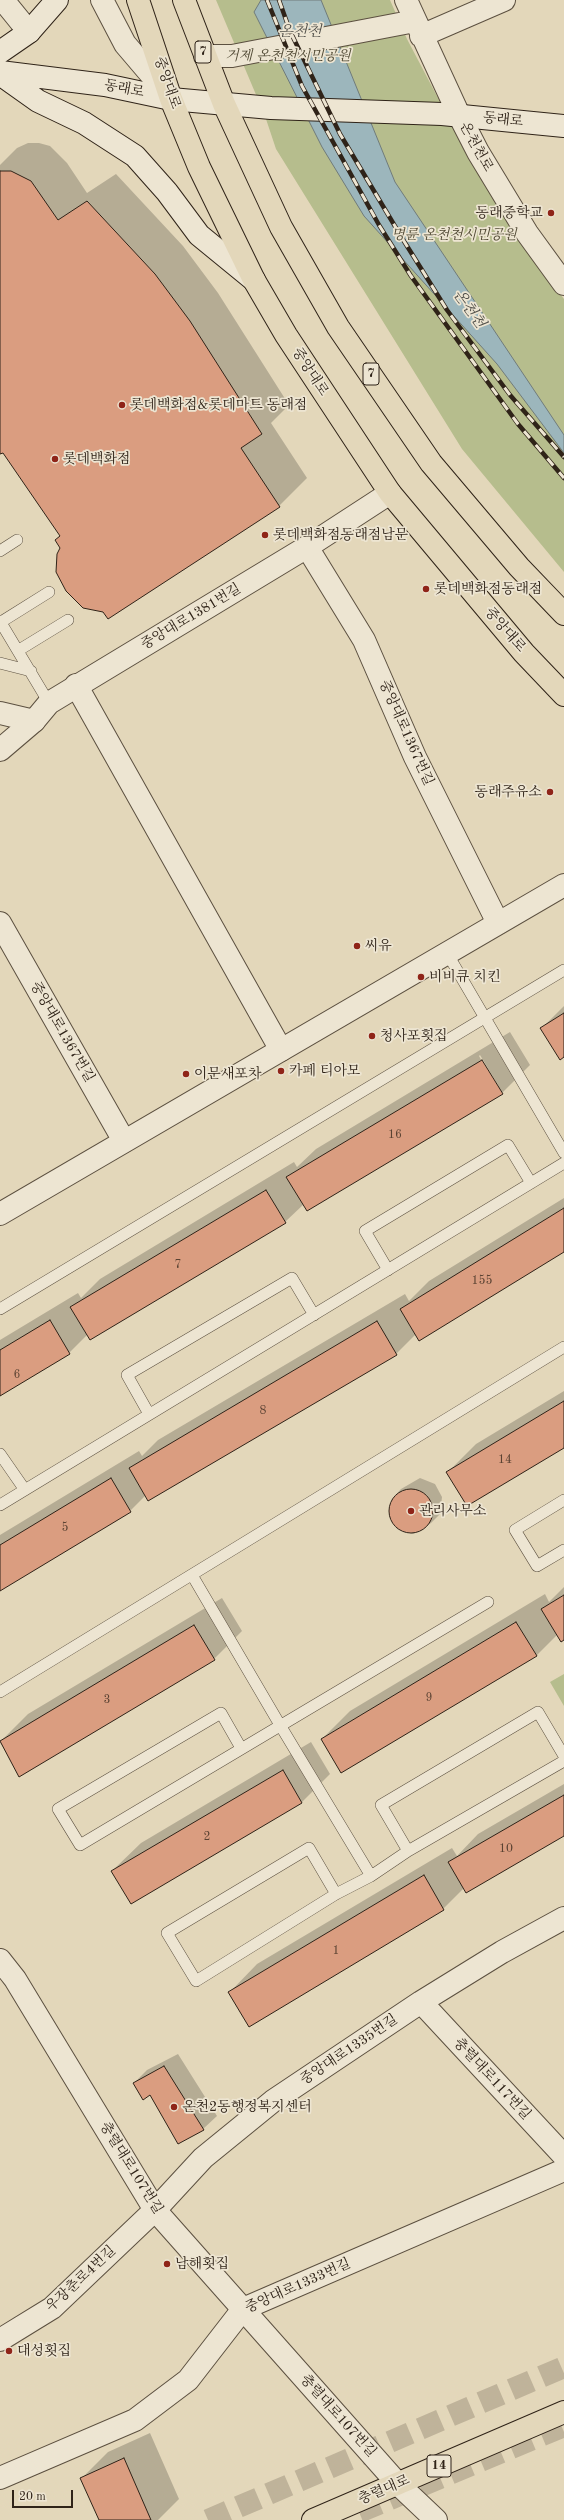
<!DOCTYPE html>
<html>
<head>
<meta charset="utf-8">
<style>
  body { margin:0 }
  #map { position:relative; width:564px; height:2520px; overflow:hidden; background:#e3d7ba; font-family:"Old Standard TT",serif }
  canvas { display:block }
  .scale { position:absolute; left:12px; top:2490px; width:61px; height:18px; box-sizing:border-box; border:2px solid #2f2318; border-top:0; padding-left:5px; font-size:12px; line-height:14px; white-space:nowrap; color:#2f2318; -webkit-text-stroke:3px #ede5d2; paint-order:stroke }
</style>
</head>
<body>
<div id="map">
<canvas width="564" height="2520"></canvas>
<div class="scale">20 m</div>
</div>
<script>
const ctx = document.querySelector('canvas').getContext('2d');
ctx.lineJoin = 'round';
function paint(path, color) {
  ctx.fillStyle = color;
  ctx.fill(path, 'evenodd');
}
function poly(rows) {
  const path = new Path2D();
  for (const r of rows) {
    if (r.length === 3) {
      path.moveTo(r[0] + r[2], r[1]);
      path.arc(r[0], r[1], r[2], 0, 2 * Math.PI);
      continue;
    }
    path.moveTo(r[0], r[1]);
    for (let i = 2; i < r.length; i += 2) path.lineTo(r[i], r[i + 1]);
  }
  return path;
}
function stroke(path, color, width, dash) {
  ctx.strokeStyle = color;
  ctx.lineWidth = width;
  ctx.lineCap = dash ? 'butt' : 'round';
  ctx.setLineDash(dash || []);
  ctx.stroke(path);
}
function drawText(font, color, halo, rows, align = 'center') {
  ctx.font = font + ' "Old Standard TT","Noto Serif KR",serif';
  ctx.lineWidth = 3.5;
  ctx.setLineDash([]);
  ctx.textBaseline = 'middle';
  ctx.strokeStyle = halo;
  ctx.fillStyle = color;
  for (const [text, x, y, turn = 0] of rows) {
    ctx.save();
    ctx.translate(x, y);
    ctx.rotate((+turn || 0) * Math.PI / 180);
    ctx.textAlign = isNaN(turn) ? turn : align;
    if (halo) ctx.strokeText(text, 0, 0);
    ctx.fillText(text, 0, 0);
    ctx.restore();
  }
}
paint(poly([
  [216,0,390,0,407,39,470,159,526,251,564,299,564,572,462,449,276,149,265,116],
  [564,1674,564,1706,550,1682]
]), '#b6bd8d');
const water = poly([
  [261,0,321,0,395,182,564,435,564,453,497,364,364,216,322,147,254,12,261,0]
]);
paint(water, '#9cb6bc');
stroke(water, '#707b7a', 1);
paint(poly([
  [28,143,39,143,50,146,67,163,87,193,116,174,183,246,218,293,289,405,271,423,307,478,279,506,62,547,56,540,60,535,3,451,0,453,0,165,17,148],
  [564,1006,564,1056,542,1028],
  [510,1032,530,1065,502,1093,304,1204,285,1222,88,1334,69,1353,0,1394,0,1340,78,1293,81,1298,100,1279,294,1162,297,1167,316,1149],
  [480,1055,499,1087,497,1087,479,1056],
  [564,1198,564,1251,416,1334,396,1354,146,1495,130,1511,0,1589,0,1535,139,1451,142,1456,158,1440,405,1294,409,1301,429,1281],
  [564,1391,564,1447,448,1472,476,1444],
  [420,1478,435,1484,442,1497,440,1514,431,1523,413,1534,397,1529,389,1516,392,1499,401,1489],
  [564,1587,564,1639,558,1634,536,1656,322,1739,350,1711,545,1594,549,1602],
  [222,1598,242,1631,214,1659,19,1775,0,1742,28,1714],
  [311,1742,330,1774,302,1802,131,1903,112,1871,141,1843],
  [564,1784,564,1835,464,1888,443,1909,249,2026,229,1993,257,1964,452,1848,457,1856,478,1834],
  [178,2054,217,2116,203,2129,178,2143,151,2094,134,2083,147,2070],
  [150,2433,179,2499,158,2520,100,2520,82,2478,108,2452]
]), '#0003');
const building = poly([
  [0,171,11,171,31,181,58,220,87,201,155,274,190,321,262,434,241,448,280,507,108,619,103,612,83,608,66,591,56,572,57,554,60,548,55,540,60,536,3,453,0,454,0,171],
  [564,1013,564,1057,560,1060,540,1028,564,1013],
  [482,1060,503,1094,307,1211,286,1177,482,1060],
  [266,1190,286,1223,90,1340,70,1307,266,1190],
  [564,1208,564,1252,419,1341,400,1309,564,1208],
  [50,1320,70,1354,0,1396,0,1350,50,1320],
  [377,1321,397,1355,148,1501,129,1468,377,1321],
  [564,1401,564,1448,467,1506,446,1472,564,1401],
  [111,1478,131,1512,0,1591,0,1545,111,1478],
  [411,1511,22],
  [564,1595,564,1640,561,1642,541,1609,564,1595],
  [516,1622,537,1656,341,1773,321,1739,516,1622],
  [194,1625,215,1660,19,1777,0,1741,194,1625],
  [283,1770,302,1803,131,1904,111,1871,283,1770],
  [564,1795,564,1836,466,1893,448,1862,564,1795],
  [424,1875,444,1910,249,2027,228,1992,424,1875],
  [164,2066,204,2130,178,2144,150,2095,143,2100,133,2083,164,2066],
  [124,2458,151,2520,99,2520,80,2478,124,2458]
]);
paint(building, '#da9d80');
stroke(building, '#2f2318', 1);
stroke(poly([
  [359,2512,564,2426],
  [208,2520,564,2367]
]), '#bfb39a', 22, [22, 11]);
const service = poly([
  [0,551,17,540],
  [0,621,49,703],
  [1,622,49,592],
  [19,650,68,620],
  [0,663,31,671],
  [447,953,564,1153],
  [388,1270,365,1231,508,1145,531,1183],
  [0,1309,564,970],
  [149,1414,127,1375,292,1278,314,1315],
  [0,1454,25,1490],
  [564,1500,515,1530,537,1566,564,1550],
  [0,1505,564,1163],
  [192,1575,280,1725,371,1876],
  [0,1692,564,1347],
  [241,1748,221,1713,58,1809,80,1845,488,1602],
  [408,1851,381,1805,538,1712,564,1756],
  [336,1894,309,1848,167,1933,196,1981,336,1894,371,1876,408,1851,564,1761]
]);
const minor = poly([
  [3,0,29,32],
  [406,0,459,115],
  [421,36,504,0],
  [205,56,232,56,415,21],
  [307,547,364,640,415,757,498,923],
  [76,685,281,1050],
  [0,713,34,721],
  [0,923,124,1141],
  [421,2002,564,2156],
  [0,2340,52,2308,155,2210,203,2158,273,2101,421,2002,502,1952,564,1918],
  [0,2478,135,2420,188,2380,243,2309,564,2170],
  [398,2484,436,2520]
]);
const tertiary = poly([
  [102,0,125,44,171,98],
  [459,115,478,152,527,233,564,284],
  [0,750,34,721,49,703,307,547,390,493],
  [0,1214,564,885],
  [0,1960,15,1979,155,2210,398,2484]
]);
const secondary = poly([
  [0,52,29,32,57,0],
  [0,72,105,85,171,99,271,108,442,114,564,126],
  [0,74,38,101,84,123,135,156,167,192,199,235,254,280]
]);
const primary = poly([
  [138,0,171,99,199,167,254,280,286,335,390,493,524,653,564,695],
  [184,0,224,104,281,227,338,327,431,463,519,567,564,614],
  [313,2520,564,2412]
]);
stroke(service, '#5c5040', 12);
stroke(minor, '#5c5040', 24);
stroke(tertiary, '#5c5040', 24);
stroke(secondary, '#2f2318', 24);
stroke(primary, '#2f2318', 24);
stroke(service, '#ede5d2', 11);
stroke(minor, '#ede5d2', 22);
stroke(tertiary, '#ede5d2', 22);
stroke(secondary, '#ede5d2', 22);
stroke(primary, '#e3d7ba', 22);
const rail = poly([
  [267,0,302,86,379,225,411,276,518,424,564,478],
  [279,0,290,31,340,134,402,238,447,310,510,395,564,457]
]);
stroke(rail, '#2f2318', 4.5);
stroke(rail, '#ede5d2', 3, [9]);
for (const [x, y, r, color] of [
  [551,213,4,"#8f2418"],
  [122,405,4,"#8f2418"],
  [55,459,4,"#8f2418"],
  [265,535,4,"#8f2418"],
  [426,589,4,"#8f2418"],
  [550,792,4,"#8f2418"],
  [357,946,4,"#8f2418"],
  [421,977,4,"#8f2418"],
  [372,1036,4,"#8f2418"],
  [281,1071,4,"#8f2418"],
  [186,1074,4,"#8f2418"],
  [411,1511,4,"#8f2418"],
  [174,2107,4,"#8f2418"],
  [167,2264,4,"#8f2418"],
  [9,2351,4,"#8f2418"]
]) {
  const dot = new Path2D();
  dot.arc(x, y, r, 0, 2 * Math.PI);
  ctx.fillStyle = color;
  ctx.fill(dot);
  stroke(dot, '#ede5d2', 1.5);
}
drawText('12px', '#5a4232', null, [
  ["16",395,1135],
  ["7",178,1265],
  ["155",482,1281],
  ["6",17,1375],
  ["8",263,1411],
  ["14",505,1460],
  ["5",65,1528],
  ["9",429,1698],
  ["3",107,1700],
  ["2",207,1837],
  ["10",506,1849],
  ["1",336,1951]
]);
for (const [x, y, w] of [
  [203,52,16],
  [371,374,16],
  [439,2466,24]
]) {
  const box = new Path2D();
  box.roundRect(x - w / 2, y - 11, w, 22, 3);
  ctx.fillStyle = '#ede5d2';
  ctx.fill(box);
  stroke(box, '#2f2318', 1);
}
drawText('bold 13px', '#2f2318', null, [
  ["7",203,52],
  ["7",371,374],
  ["14",439,2466]
]);
drawText('italic 14px', '#514a35', '#ede5d2', [
  ["거제 온천천시민공원",288,56],
  ["명륜 온천천시민공원",454,235]
]);
drawText('14px', '#2f2318', '#ede5d2', [
  ["중앙대로",167,83,71],
  ["동래로",124,89,11],
  ["동래로",503,120,6],
  ["온천천로",476,147,61],
  ["중앙대로",310,372,57],
  ["중앙대로1381번길",191,617,-31],
  ["중앙대로",505,630,49],
  ["중앙대로1367번길",406,733,66],
  ["중앙대로1367번길",62,1032,60],
  ["중앙대로1335번길",349,2050,-34],
  ["충렬대로117번길",492,2079,47],
  ["충렬대로107번길",131,2168,58],
  ["우장춘로4번길",81,2279,-43],
  ["중앙대로1333번길",298,2286,-24],
  ["충렬대로107번길",338,2416,48],
  ["충렬대로",384,2490,-23]
]);
drawText('14px', '#2f2318', '#ede5d2', [
  ["동래중학교",543,213,"right"],
  ["롯데백화점&롯데마트 동래점",130,405],
  ["롯데백화점",63,459],
  ["롯데백화점동래점남문",273,535],
  ["롯데백화점동래점",434,589],
  ["동래주유소",542,792,"right"],
  ["씨유",365,946],
  ["비비큐 치킨",429,977],
  ["청사포횟집",380,1036],
  ["카페 티아모",289,1071],
  ["이문새포차",194,1074],
  ["관리사무소",419,1511],
  ["온천2동행정복지센터",182,2107],
  ["남해횟집",175,2264],
  ["대성횟집",17,2351]
], 'left');
drawText('italic 15px', '#504f49', '#ede5d2', [
  ["온천천",300,32],
  ["온천천",469,309,54]
]);
</script>
</body>
</html>
